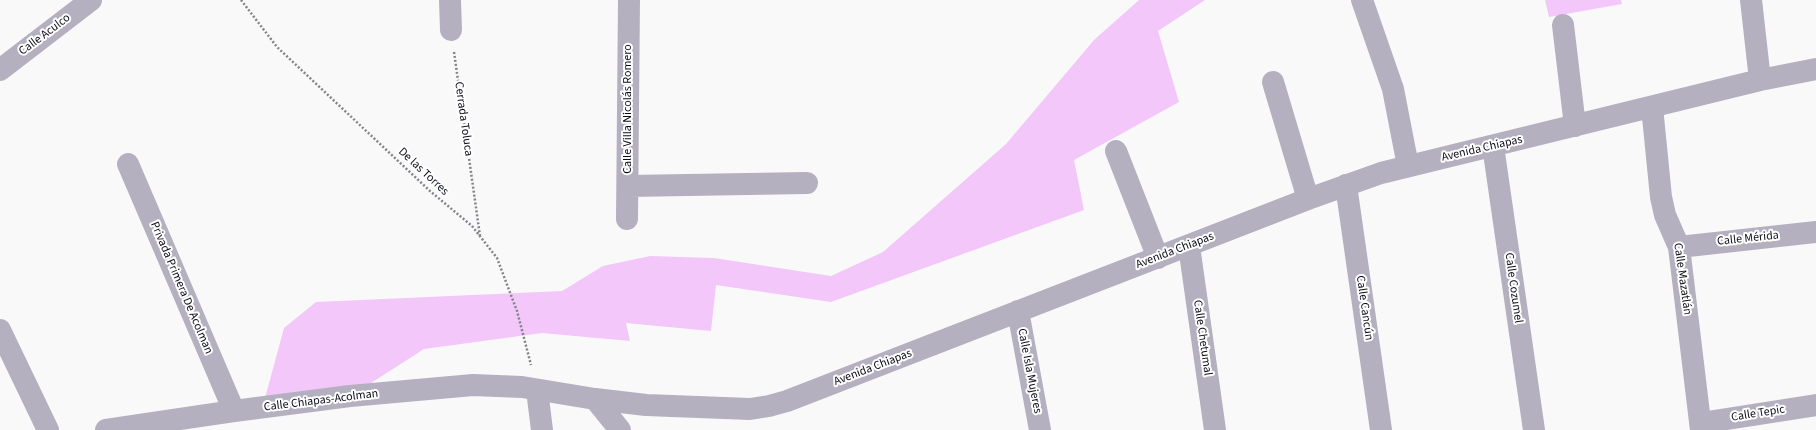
<!DOCTYPE html>
<html>
<head>
<meta charset="utf-8">
<style>
  body { margin:0 }
  canvas { display:block; background:#f9f9f9 }
</style>
</head>
<body>
<canvas width="1816" height="430"></canvas>
<script>
const ctx = document.querySelector('canvas').getContext('2d');
ctx.lineJoin = 'round';
function paint(path, color) {
  ctx.fillStyle = color;
  ctx.fill(path, 'evenodd');
}
function poly(rows) {
  const path = new Path2D();
  for (const r of rows) {
    path.moveTo(r[0], r[1]);
    for (let i = 2; i < r.length; i += 2) path.lineTo(r[i], r[i + 1]);
  }
  return path;
}
function stroke(path, color, width, dash) {
  ctx.strokeStyle = color;
  ctx.lineWidth = width;
  ctx.lineCap = dash ? 'butt' : 'round';
  ctx.setLineDash(dash || []);
  ctx.stroke(path);
}
function drawText(font, color, halo, rows, align = 'center') {
  ctx.font = font + ' "Source Sans 3",sans-serif';
  ctx.lineWidth = 4;
  ctx.setLineDash([]);
  ctx.textBaseline = 'middle';
  ctx.strokeStyle = halo;
  ctx.fillStyle = color;
  for (const [text, x, y, turn = 0] of rows) {
    ctx.save();
    ctx.translate(x, y);
    ctx.rotate((+turn || 0) * Math.PI / 180);
    ctx.textAlign = isNaN(turn) ? turn : align;
    if (halo) ctx.strokeText(text, 0, 0);
    ctx.fillText(text, 0, 0);
    ctx.restore();
  }
}
paint(poly([
  [1139,0,1205,0,1158,31,1179,102,1074,160,1084,210,831,302,716,285,711,331,626,323,630,341,542,333,424,349,371,383,265,398,284,328,316,302,562,291,603,266,650,256,714,258,831,276,883,252,1006,144,1094,40],
  [1545,0,1621,0,1622,4,1549,17]
]), '#f3c7f9');
stroke(poly([
  [241,0,277,47,430,191,472,226,497,258,517,311,531,365],
  [454,52,480,236]
]), '#838489', 2.5, [2, 2]);
stroke(poly([
  [450,0,451,30],
  [1362,0,1393,89,1408,166],
  [1751,0,1760,80],
  [1563,25,1575,126],
  [0,70,91,0],
  [1273,82,1308,199],
  [1652,107,1661,197,1665,215,1679,247,1701,430],
  [1493,146,1534,430],
  [1116,151,1158,258],
  [128,164,234,411],
  [1346,185,1381,430],
  [628,186,807,183],
  [627,219,629,0],
  [1189,246,1215,430],
  [1679,247,1816,232],
  [1018,311,1040,430],
  [0,330,48,430],
  [537,390,542,430],
  [595,399,620,430],
  [1701,423,1816,405],
  [106,430,234,411,350,396,473,385,522,387,595,399,646,405,750,409,769,406,787,401,1308,199,1381,173,1760,80,1816,69]
]), '#b5b0bf', 22);
drawText('12px', '#090b16', '#fff', [
  ["Calle Aculco",45,35,-37],
  ["Calle Villa Nicolás Romero",628,109,-90],
  ["Cerrada Toluca",463,119,82],
  ["Avenida Chiapas",1482,149,-13],
  ["De las Torres",423,172,43],
  ["Calle Mérida",1748,239,-6],
  ["Avenida Chiapas",1175,251,-21],
  ["Calle Mazatlán",1682,279,82],
  ["Privada Primera De Acolman",181,288,67],
  ["Calle Cozumel",1513,288,82],
  ["Calle Cancún",1364,308,82],
  ["Calle Chetumal",1202,338,82],
  ["Avenida Chiapas",873,368,-21],
  ["Calle Isla Mujeres",1029,371,79],
  ["Calle Chiapas-Acolman",321,401,-7],
  ["Calle Tepic",1758,414,-9]
]);
</script>
</body>
</html>
